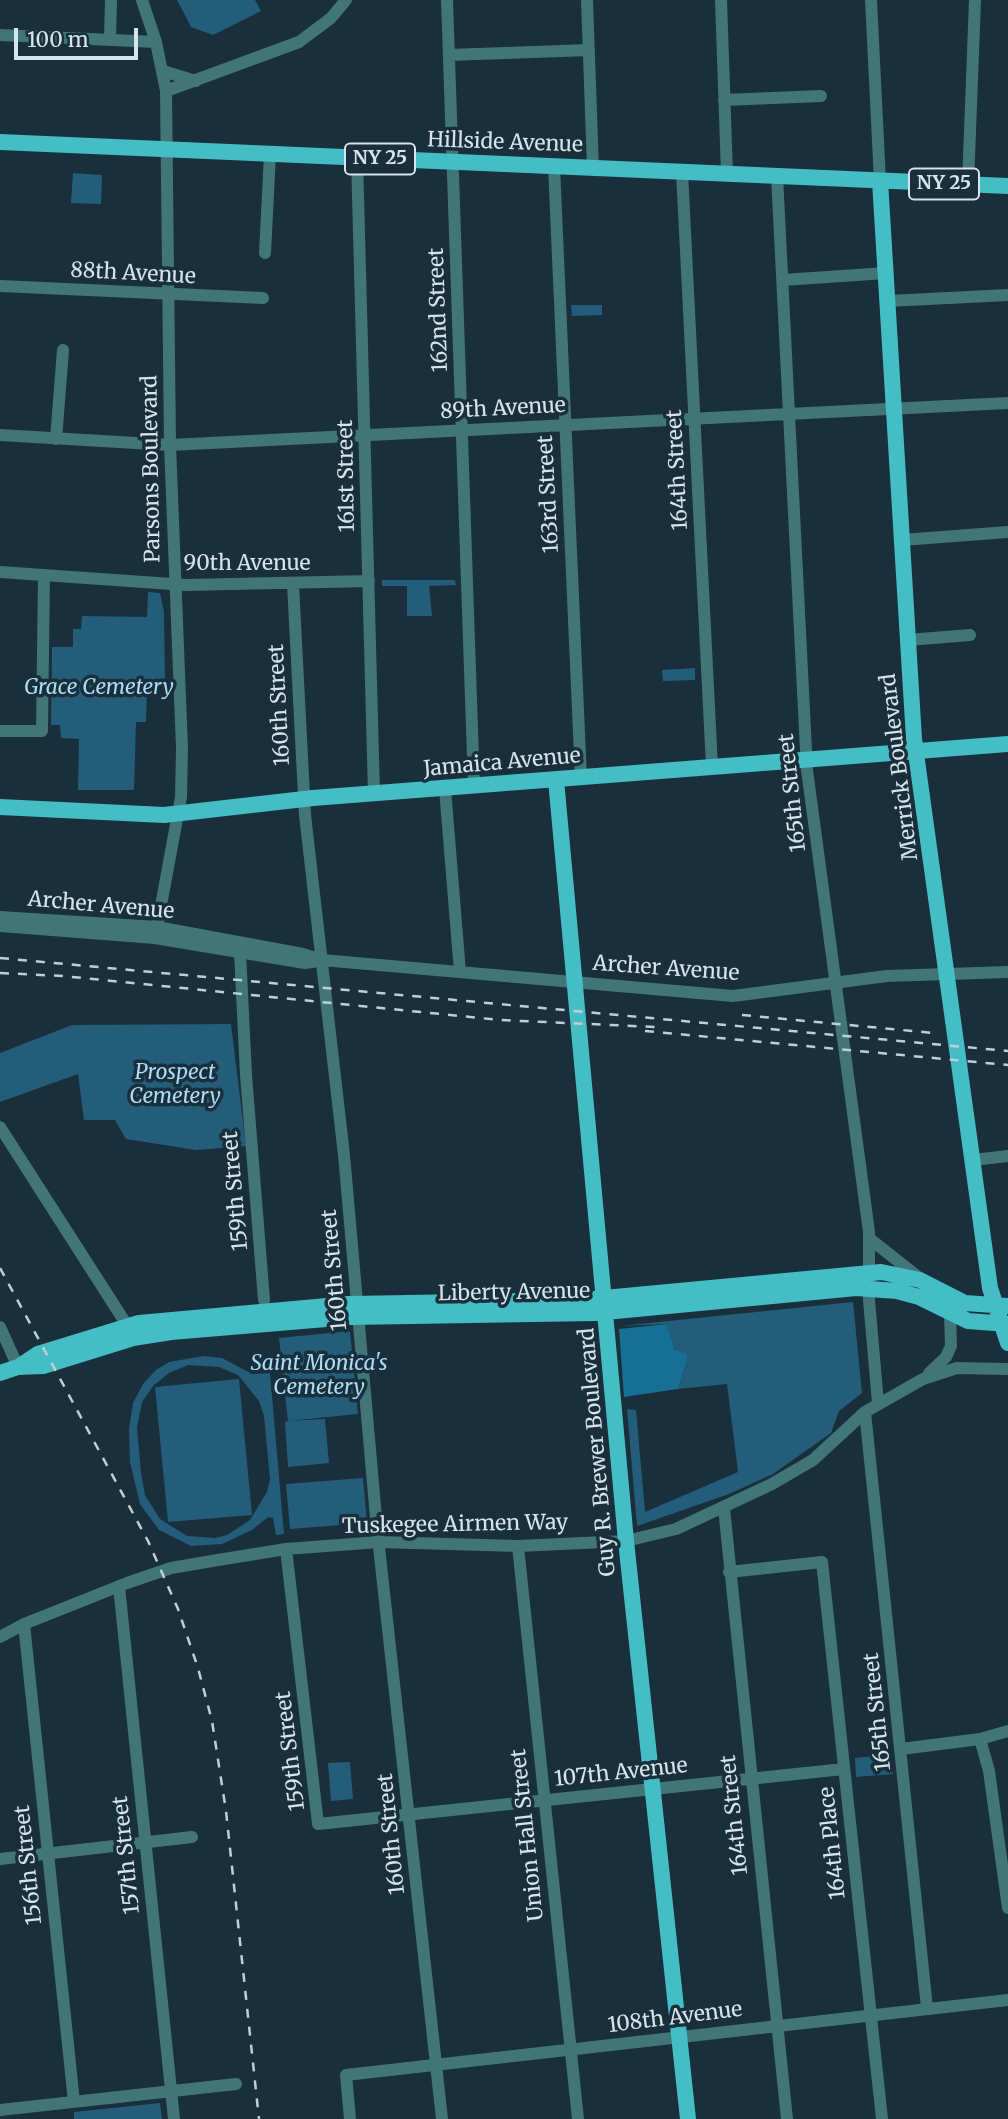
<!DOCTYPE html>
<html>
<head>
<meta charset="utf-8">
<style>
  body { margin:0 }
  #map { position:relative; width:1008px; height:2119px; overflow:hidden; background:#192f3b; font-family:Merriweather,serif }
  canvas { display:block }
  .scale { position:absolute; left:14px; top:28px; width:124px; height:32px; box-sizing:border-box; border:4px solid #d7e4ec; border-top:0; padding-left:9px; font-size:21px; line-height:24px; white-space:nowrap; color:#d7e4ec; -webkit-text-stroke:5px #192f3b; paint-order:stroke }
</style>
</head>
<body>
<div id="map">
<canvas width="1008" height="2119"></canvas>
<div class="scale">100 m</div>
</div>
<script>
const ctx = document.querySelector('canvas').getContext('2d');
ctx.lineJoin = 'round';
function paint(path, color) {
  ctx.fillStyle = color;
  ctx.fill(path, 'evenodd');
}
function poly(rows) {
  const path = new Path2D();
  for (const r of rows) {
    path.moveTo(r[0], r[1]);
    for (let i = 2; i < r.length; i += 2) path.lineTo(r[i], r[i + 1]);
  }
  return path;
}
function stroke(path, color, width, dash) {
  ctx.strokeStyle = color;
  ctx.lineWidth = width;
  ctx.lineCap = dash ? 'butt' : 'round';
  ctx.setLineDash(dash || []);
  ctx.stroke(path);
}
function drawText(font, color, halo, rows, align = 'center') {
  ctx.font = font + ' Merriweather,serif';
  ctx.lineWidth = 7;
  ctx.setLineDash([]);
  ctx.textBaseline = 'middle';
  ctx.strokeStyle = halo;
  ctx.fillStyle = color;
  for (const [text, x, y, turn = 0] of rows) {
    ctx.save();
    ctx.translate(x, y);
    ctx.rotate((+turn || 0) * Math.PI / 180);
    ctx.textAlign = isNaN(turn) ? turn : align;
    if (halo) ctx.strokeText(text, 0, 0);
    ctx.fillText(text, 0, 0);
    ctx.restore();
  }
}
paint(poly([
  [177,0,255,0,261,11,213,35,191,27],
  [73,173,102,175,101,204,71,203],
  [571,305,602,305,602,315,572,316],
  [382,580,455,580,456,585,429,586,432,616,407,616,407,586,382,586],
  [148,592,160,593,164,612,165,685,147,685,146,722,136,722,134,790,78,790,79,739,61,738,60,725,51,725,52,647,73,647,73,629,81,629,82,616,147,617],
  [695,668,695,680,663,681,662,670],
  [231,1024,246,1146,196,1150,126,1139,115,1120,84,1120,78,1074,0,1102,0,1053,72,1025],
  [853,1302,862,1393,839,1411,831,1433,773,1474,729,1494,637,1526,627,1409,636,1410,645,1512,738,1472,727,1384,678,1389,687,1361,675,1350,667,1324,620,1326],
  [350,1331,358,1414,288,1421,325,1419,329,1463,288,1467,285,1422,288,1421,279,1338],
  [203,1356,222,1358,252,1374,270,1373,284,1534,276,1535,273,1518,268,1517,252,1530,222,1544,191,1546,159,1530,140,1504,130,1462,129,1429,133,1403,143,1384,156,1370,169,1362],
  [188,1365,219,1367,238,1375,259,1401,264,1416,270,1479,267,1492,250,1520,227,1535,215,1538,187,1536,160,1519,145,1495,141,1473,137,1427,142,1402,154,1385,169,1373],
  [239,1379,252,1515,168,1522,155,1387],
  [363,1478,367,1523,290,1529,286,1484],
  [891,1754,893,1774,856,1777,855,1758],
  [350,1762,353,1799,331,1801,328,1763],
  [160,2103,162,2119,74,2119,74,2112]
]), '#245d79');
paint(poly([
  [667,1324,675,1350,686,1354,687,1361,678,1389,624,1397,619,1329]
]), '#176f96');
stroke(poly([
  [142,0,156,42,166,91,170,445,182,748,181,797,155,938],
  [447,0,474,786],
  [587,0,593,168],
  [721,0,727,174],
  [871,0,880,181],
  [0,35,156,42],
  [110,39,111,0],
  [449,55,589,50],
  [163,71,196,81],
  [166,91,299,42,331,18,346,0],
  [724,100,821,96],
  [357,158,374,794],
  [554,166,581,778],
  [682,172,712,767],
  [777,176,807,770,869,1232,869,1300,878,1403],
  [968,184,975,0],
  [265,253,270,154],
  [783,280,886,273],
  [0,286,263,298],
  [888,301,1008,295],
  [0,435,170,445,1008,403],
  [56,439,63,350],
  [902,540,1008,532],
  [0,572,186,585,369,581],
  [293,584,305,815,344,1155,377,1529,442,2119],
  [908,640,970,635],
  [0,731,42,731,44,575],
  [445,789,460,972],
  [0,917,157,927,303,954,322,960,733,996,887,976,1008,972],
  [0,926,155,938,305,963,318,961],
  [240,952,246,1075,264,1300],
  [0,1127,132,1333],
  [973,1160,1008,1156],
  [870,1239,922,1280],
  [0,1327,18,1367],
  [929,1373,946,1357,951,1346,950,1313],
  [865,1412,927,2008],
  [724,1508,787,2119],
  [518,1546,578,2119],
  [286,1549,318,1824,844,1769],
  [729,1572,822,1562,882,2119],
  [119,1586,174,2119],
  [24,1624,74,2102],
  [0,1637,24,1624,127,1583,171,1568,224,1559,286,1549,379,1542,518,1546,626,1541,676,1529,772,1484,813,1460,865,1412,923,1379,957,1368,1008,1369],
  [980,1739,989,1771,1008,1908],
  [901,1749,980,1739,1008,1731],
  [0,1859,192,1837],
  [0,2110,236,2084],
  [350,2119,346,2075,1008,2000]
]), '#417578', 12);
stroke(poly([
  [0,142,1008,186],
  [880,181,914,739,990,1288,1008,1343],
  [556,780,626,1541,688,2119],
  [0,807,164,815,313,798,1008,744],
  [20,1366,38,1354,139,1323,349,1304,583,1300,881,1272,920,1280,965,1303,1008,1306],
  [0,1373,18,1367,43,1366,133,1338,171,1332,350,1317,595,1313,856,1288,897,1291,919,1297,968,1321,1008,1324]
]), '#45bdc4', 16);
stroke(poly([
  [0,958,1008,1051],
  [0,973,63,976,500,1020,656,1027],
  [742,1015,934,1033],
  [645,1031,1008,1065],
  [0,1268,148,1541,178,1609,198,1668,212,1721,226,1811,259,2119]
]), '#c0ced6', 2.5, [9, 9]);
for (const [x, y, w] of [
  [380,159,70],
  [944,184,70]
]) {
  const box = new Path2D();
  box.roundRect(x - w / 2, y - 15.5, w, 31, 5);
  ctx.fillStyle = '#192f3b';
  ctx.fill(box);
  stroke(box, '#d7e4ec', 2);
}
drawText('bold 19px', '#d7e4ec', null, [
  ["NY 25",380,159],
  ["NY 25",944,184]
]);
drawText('21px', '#d7e4ec', '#192f3b', [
  ["Hillside Avenue",505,143,2],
  ["88th Avenue",133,274,3],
  ["162nd Street",439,310,-92],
  ["89th Avenue",503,409,-3],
  ["Parsons Boulevard",152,469,-91],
  ["164th Street",678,470,-93],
  ["161st Street",347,476,-91],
  ["163rd Street",549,494,-93],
  ["90th Avenue",247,564],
  ["160th Street",280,705,-93],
  ["Jamaica Avenue",502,763,-5],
  ["Merrick Boulevard",900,767,-97],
  ["165th Street",793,793,-96],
  ["Archer Avenue",101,906,5],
  ["Archer Avenue",666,969,4],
  ["159th Street",236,1191,-95],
  ["160th Street",335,1270,-95],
  ["Liberty Avenue",514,1293,-1],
  ["Guy R. Brewer Boulevard",598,1452,-95],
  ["Tuskegee Airmen Way",455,1525,-1],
  ["165th Street",878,1712,-96],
  ["159th Street",291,1751,-97],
  ["107th Avenue",621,1773,-6],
  ["164th Street",735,1815,-96],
  ["160th Street",392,1834,-96],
  ["Union Hall Street",528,1835,-96],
  ["164th Place",833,1843,-96],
  ["157th Street",127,1855,-96],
  ["156th Street",29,1865,-96],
  ["108th Avenue",675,2018,-7]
]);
drawText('italic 21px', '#addcf7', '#192f3b', [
  ["Grace Cemetery",99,688],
  ["Prospect",175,1073],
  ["Cemetery",175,1097],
  ["Saint Monica's",319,1364],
  ["Cemetery",319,1388]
]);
</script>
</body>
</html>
